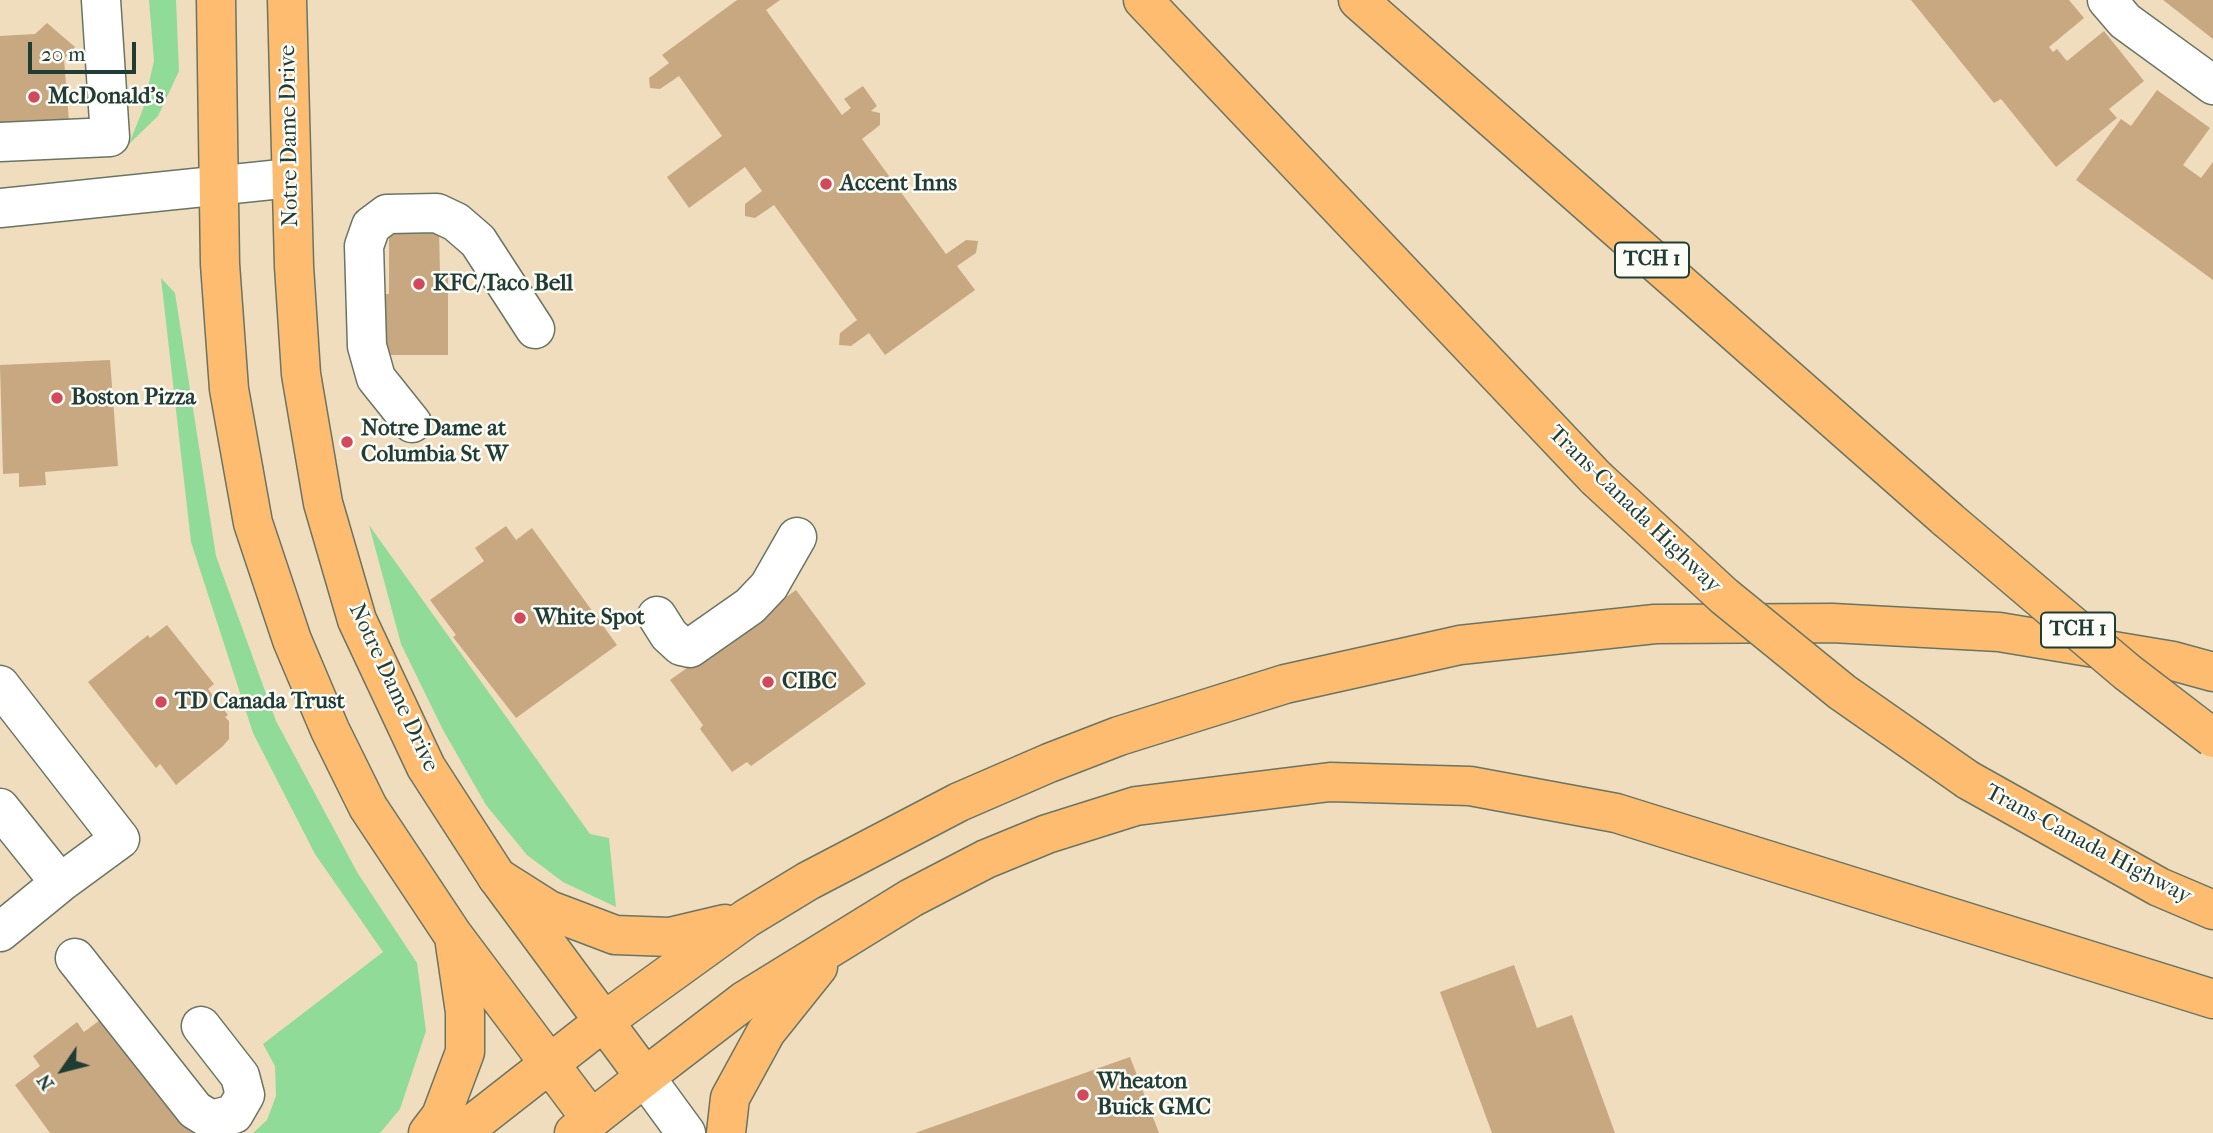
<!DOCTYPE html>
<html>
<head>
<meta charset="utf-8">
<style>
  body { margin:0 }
  #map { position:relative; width:2213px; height:1133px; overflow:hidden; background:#f0ddbd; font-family:"IM FELL French Canon",serif }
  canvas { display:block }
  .north { position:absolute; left:28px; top:1035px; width:70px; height:70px; -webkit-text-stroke:5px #fdfcf7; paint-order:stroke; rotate:235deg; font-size:19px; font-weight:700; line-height:28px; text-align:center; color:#1f3d34 }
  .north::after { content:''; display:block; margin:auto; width:24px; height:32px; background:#1f3d34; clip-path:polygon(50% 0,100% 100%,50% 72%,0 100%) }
  .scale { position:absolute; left:28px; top:42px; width:108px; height:32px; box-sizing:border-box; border:4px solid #1f3d34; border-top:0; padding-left:9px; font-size:21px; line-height:24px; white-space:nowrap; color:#1f3d34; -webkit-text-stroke:5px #fdfcf7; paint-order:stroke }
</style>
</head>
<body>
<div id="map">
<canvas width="2213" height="1133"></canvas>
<div class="north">N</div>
<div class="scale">20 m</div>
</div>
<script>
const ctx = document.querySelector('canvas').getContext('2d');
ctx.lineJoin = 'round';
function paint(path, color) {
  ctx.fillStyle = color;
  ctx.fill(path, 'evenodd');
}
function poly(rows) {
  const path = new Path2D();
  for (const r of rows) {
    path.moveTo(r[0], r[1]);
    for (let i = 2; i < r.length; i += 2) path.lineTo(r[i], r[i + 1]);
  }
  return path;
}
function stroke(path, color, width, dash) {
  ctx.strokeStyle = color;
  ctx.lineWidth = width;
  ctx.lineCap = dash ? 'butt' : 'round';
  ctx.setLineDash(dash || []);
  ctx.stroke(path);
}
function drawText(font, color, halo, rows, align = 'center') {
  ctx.font = font + ' "IM FELL French Canon",serif';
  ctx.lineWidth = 5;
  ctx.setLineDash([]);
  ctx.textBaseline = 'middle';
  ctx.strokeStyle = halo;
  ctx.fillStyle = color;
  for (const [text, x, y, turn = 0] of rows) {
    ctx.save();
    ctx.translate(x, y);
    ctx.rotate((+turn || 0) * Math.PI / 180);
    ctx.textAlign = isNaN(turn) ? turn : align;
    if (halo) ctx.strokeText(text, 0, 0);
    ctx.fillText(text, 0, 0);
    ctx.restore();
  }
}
paint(poly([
  [149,0,176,0,179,71,158,116,129,144,143,109,154,61],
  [161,278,175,293,216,556,276,721,357,872,417,963,426,1031,400,1109,380,1133,253,1133,267,1120,276,1096,275,1066,263,1044,383,952,315,854,253,733,191,542],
  [369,525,590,834,609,838,616,907,563,882,527,855,486,805,443,730,401,644]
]), '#90db97');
paint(poly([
  [737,0,780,0,766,10,842,115,851,108,844,99,863,86,877,106,871,111,880,113,880,125,862,139,946,254,966,240,978,241,976,253,957,266,975,290,885,355,869,333,851,346,839,345,840,333,857,320,774,205,755,218,745,216,745,204,762,191,745,167,689,208,667,177,722,136,679,76,660,89,650,88,649,78,669,63,662,55],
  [1911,0,2069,0,2084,18,2049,47,2053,52,2057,49,2067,61,2104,31,2144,81,2109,109,2117,118,2056,167,2001,99,1994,103],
  [2163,0,2213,0,2213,39],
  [47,23,75,47,64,59,70,134,0,137,0,36,35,34],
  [2157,90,2210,128,2183,165,2201,178,2213,162,2213,280,2076,180,2121,119,2131,126],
  [439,229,440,273,448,273,448,355,382,355,382,294,389,294,389,230],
  [110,360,118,466,45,472,46,485,19,487,19,473,3,474,0,365],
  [506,526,516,540,532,528,617,645,516,718,453,637,456,635,430,600,484,561,475,548],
  [796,590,866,684,751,766,747,762,732,772,700,729,703,725,670,680],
  [167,625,214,684,208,689,228,715,225,717,229,721,229,739,223,746,176,785,160,764,156,768,88,682,148,635,150,638],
  [1514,965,1537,1028,1572,1015,1615,1133,1492,1133,1440,992],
  [112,1011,196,1133,50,1133,15,1085,40,1066,33,1056,77,1022,84,1032],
  [1130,1057,1159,1133,915,1133]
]), '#c8a880');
const minor = poly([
  [2107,0,2125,21,2213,85],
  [0,142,110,137,101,0],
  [0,208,291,178],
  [412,423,376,378,367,346,364,246,371,226,387,214,437,213,456,222,478,241,535,329],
  [657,616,669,635,681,646,690,648,750,606,769,586,797,537],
  [0,685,120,839,60,883],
  [0,808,60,883,0,932],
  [75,958,195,1110,211,1120,234,1114,245,1095,240,1076,201,1026],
  [645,1077,686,1133]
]);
const major = poly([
  [216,0,220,264,229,389,253,523,292,640,330,730,368,807,453,935,591,1119],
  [287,0,294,266,301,374,323,503,357,620,426,767,497,877,645,1077,574,1133],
  [428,1133,441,1116,465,1052,465,1012,455,944],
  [461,1133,603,1022]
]);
const highway = poly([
  [1143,0,1596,478],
  [1358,0,1947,519],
  [1968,780,2159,887,2213,910],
  [497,877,549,910,615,935,670,937,725,924],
  [603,1022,747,918,808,881,959,802,1049,763,1119,736,1285,684,1460,645,1655,624,1832,623,1999,632,2173,661,2213,672],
  [645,1077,744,1001,911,898,986,859,1047,834,1136,806,1330,782,1470,786,1616,813,2213,999],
  [726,1133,730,1098,766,1032,818,967]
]);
stroke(minor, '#687564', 41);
stroke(major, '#687564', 41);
stroke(highway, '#687564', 41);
stroke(minor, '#fff', 38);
stroke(major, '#fdbc6f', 38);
stroke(highway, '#fdbc6f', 38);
const highwayBridge = poly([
  [1596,478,1724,596,1842,692,1968,780],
  [1947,519,2127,672,2213,738]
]);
stroke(highwayBridge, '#687564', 41, []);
stroke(highwayBridge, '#fdbc6f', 38);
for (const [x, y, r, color] of [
  [34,97,7,"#d1495b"],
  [826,184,7,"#d1495b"],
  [419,284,7,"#d1495b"],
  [57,398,7,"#d1495b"],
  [347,442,7,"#d1495b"],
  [520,618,7,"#d1495b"],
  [768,682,7,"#d1495b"],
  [161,702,7,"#d1495b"],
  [1083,1095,7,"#d1495b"]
]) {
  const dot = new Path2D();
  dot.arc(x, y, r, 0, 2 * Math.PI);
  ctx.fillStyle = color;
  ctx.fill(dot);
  stroke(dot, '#fdfcf7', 2.5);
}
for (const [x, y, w] of [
  [1652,260,74],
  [2078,630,74]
]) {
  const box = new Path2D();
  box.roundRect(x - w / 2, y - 17.5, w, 35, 5);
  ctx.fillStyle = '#fdfcf7';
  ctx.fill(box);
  stroke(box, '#1f3d34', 2);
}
drawText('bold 21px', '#1f3d34', null, [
  ["TCH 1",1652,260],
  ["TCH 1",2078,630]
]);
drawText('bold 23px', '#1f3d34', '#fdfcf7', [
  ["McDonald's",48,97],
  ["Accent Inns",840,184],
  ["KFC/Taco Bell",433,284],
  ["Boston Pizza",71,398],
  ["Notre Dame at",361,429],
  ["Columbia St W",361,455],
  ["White Spot",534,618],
  ["CIBC",782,682],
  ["TD Canada Trust",175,702],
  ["Wheaton",1097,1082],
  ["Buick GMC",1097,1108]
], 'left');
drawText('23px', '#1f3d34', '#fdfcf7', [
  ["Notre Dame Drive",290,136,-91],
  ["Trans-Canada Highway",1634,510,44],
  ["Notre Dame Drive",393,688,65],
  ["Trans-Canada Highway",2088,845,28]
]);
</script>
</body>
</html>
